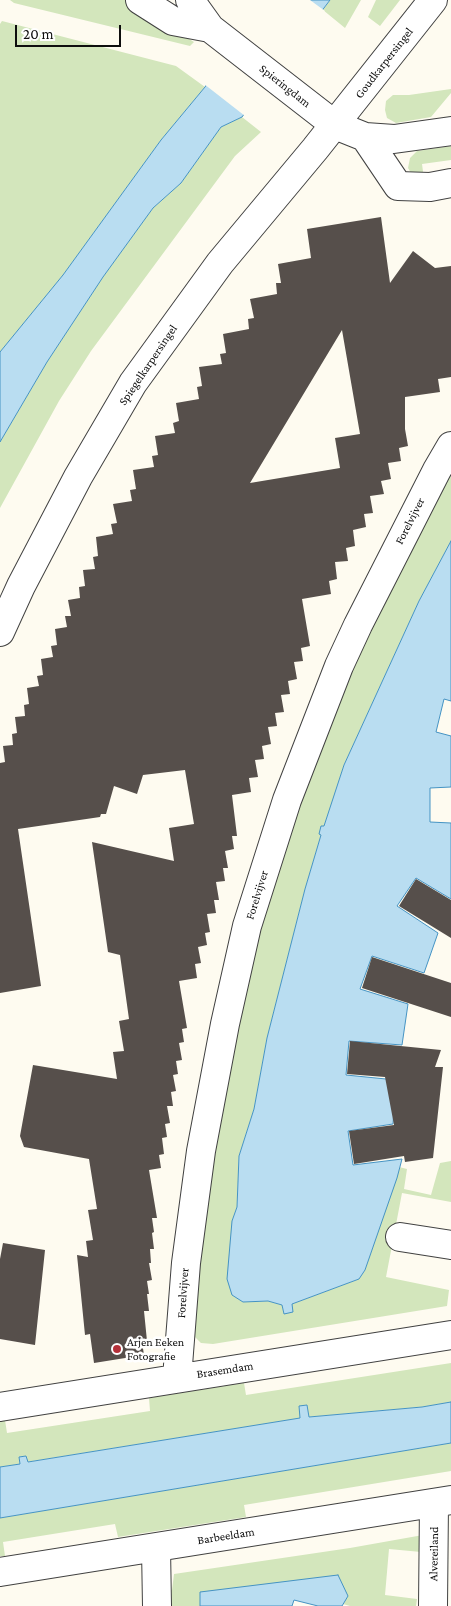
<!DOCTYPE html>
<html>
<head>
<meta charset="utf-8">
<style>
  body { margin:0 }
  #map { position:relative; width:451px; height:1606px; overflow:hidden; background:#fefbf0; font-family:"Crimson Pro",serif }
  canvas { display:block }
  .scale { position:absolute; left:15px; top:25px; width:106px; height:22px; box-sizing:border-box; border:2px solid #0e0e0e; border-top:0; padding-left:6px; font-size:15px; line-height:18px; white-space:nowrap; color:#0e0e0e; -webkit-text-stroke:4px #fff; paint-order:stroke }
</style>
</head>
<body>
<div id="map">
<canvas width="451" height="1606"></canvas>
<div class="scale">20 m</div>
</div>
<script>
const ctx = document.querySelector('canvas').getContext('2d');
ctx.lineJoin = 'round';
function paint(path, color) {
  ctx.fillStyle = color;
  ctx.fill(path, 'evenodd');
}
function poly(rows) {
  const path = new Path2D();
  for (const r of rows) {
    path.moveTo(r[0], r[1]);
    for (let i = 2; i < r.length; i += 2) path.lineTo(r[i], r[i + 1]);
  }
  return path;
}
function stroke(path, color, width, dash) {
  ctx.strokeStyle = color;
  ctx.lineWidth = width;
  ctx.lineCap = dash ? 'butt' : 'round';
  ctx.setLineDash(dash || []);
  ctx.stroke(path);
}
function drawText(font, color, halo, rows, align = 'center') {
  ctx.font = font + ' "Crimson Pro",serif';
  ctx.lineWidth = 5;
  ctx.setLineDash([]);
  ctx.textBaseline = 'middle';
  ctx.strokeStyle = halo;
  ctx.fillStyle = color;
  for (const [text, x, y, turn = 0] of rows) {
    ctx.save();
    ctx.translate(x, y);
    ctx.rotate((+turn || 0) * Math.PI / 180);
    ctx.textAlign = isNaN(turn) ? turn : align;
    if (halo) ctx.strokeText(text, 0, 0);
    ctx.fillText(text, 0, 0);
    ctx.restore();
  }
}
paint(poly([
  [10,0,127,0,194,42,190,46,14,3],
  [330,0,361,0,345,28,323,10],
  [376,0,400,0,380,26,368,17],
  [2,21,176,66,205,87,161,140,63,275,0,352,0,24],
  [451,89,451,93,431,117,396,123,387,118,385,110,386,101,393,95,409,95],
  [242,117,261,132,235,156,91,351,59,401,0,508,0,442,47,362,103,277,153,208,181,183,221,127],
  [451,146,451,160,422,164,424,179,411,173,408,168,410,158,417,151],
  [451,464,451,541,419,601,344,765,324,827,321,826,321,835,305,889,267,1038,254,1109,239,1156,237,1207,232,1221,232,1294,243,1302,268,1301,282,1305,284,1314,292,1304,359,1279,365,1270,399,1167,407,1169,404,1189,431,1195,440,1163,451,1161,451,1202,402,1193,386,1277,449,1290,447,1306,213,1344,201,1343,192,1334,213,1122,283,835,372,614],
  [451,1363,451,1402,422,1407,309,1417,307,1405,299,1407,301,1418,27,1462,26,1456,19,1457,20,1464,0,1467,0,1421,5,1420,7,1433,150,1411,149,1398,244,1383,246,1395],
  [451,1443,451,1471,244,1505,246,1517,118,1537,115,1524,3,1542,5,1556,0,1556,0,1518],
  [423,1535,421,1552,389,1549,385,1595,417,1599,416,1606,350,1606,343,1604,348,1596,200,1592,200,1606,166,1606,166,1591,172,1590,174,1574,350,1548]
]), '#d3e6bc');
const water = poly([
  [267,0,330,0,242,117,221,127,181,183,153,208,103,277,47,362,0,442,0,352,63,275,161,140,205,87,267,0],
  [451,541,451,701,444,699,436,732,451,736,451,787,430,788,430,822,451,823,451,899,416,878,397,906,438,933,424,973,372,956,360,989,408,1004,402,1045,349,1041,346,1075,396,1080,393,1124,348,1131,353,1165,402,1159,397,1178,365,1270,359,1279,292,1304,293,1312,284,1314,282,1305,268,1301,243,1302,232,1295,227,1279,232,1221,237,1207,239,1156,254,1109,267,1038,305,889,321,835,319,834,321,826,324,826,344,765,419,601,451,541],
  [451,1402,451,1443,0,1518,0,1467,20,1464,19,1457,26,1456,28,1462,300,1418,299,1406,307,1405,309,1417,422,1407,451,1402],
  [338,1575,348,1596,342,1606,318,1606,294,1600,292,1606,200,1606,200,1592,338,1575]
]);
paint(water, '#b9ddf1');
stroke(water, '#4593c3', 1);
paint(poly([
  [264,0,310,0,325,11,245,116,204,84]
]), '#fefbf0');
paint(poly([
  [381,217,390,283,413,251,435,268,451,266,451,377,438,379,440,392,405,397,405,429,408,446,399,448,401,461,388,463,391,479,381,481,384,494,370,496,373,513,364,514,366,527,353,530,355,546,346,548,348,561,335,562,337,579,329,581,331,594,302,599,310,646,301,648,303,661,294,662,297,679,288,681,290,694,281,695,284,712,275,713,277,726,268,727,271,744,262,746,264,759,255,760,258,777,249,778,251,792,232,795,237,836,232,836,234,849,225,851,228,868,223,868,225,881,216,882,219,900,214,900,216,913,207,914,210,932,205,933,207,945,198,947,201,963,195,964,197,978,179,981,187,1028,182,1029,184,1042,179,1043,182,1060,176,1061,178,1074,173,1075,176,1091,171,1092,173,1106,167,1106,170,1123,165,1124,167,1137,162,1138,164,1154,159,1155,161,1168,149,1170,157,1218,152,1218,154,1232,152,1233,154,1249,150,1249,151,1263,149,1263,152,1280,147,1281,149,1294,147,1294,149,1311,144,1311,147,1341,142,1342,144,1355,94,1363,90,1334,85,1335,77,1255,88,1257,86,1241,93,1240,88,1210,97,1209,89,1159,24,1147,20,1136,33,1065,117,1079,113,1052,124,1051,119,1021,129,1019,120,955,108,952,92,842,174,861,169,828,194,824,185,770,143,775,137,794,114,786,106,814,101,814,100,817,18,829,41,986,0,993,0,763,5,762,3,746,13,745,12,734,17,733,15,717,25,716,24,705,29,704,27,688,39,686,37,676,43,675,41,659,53,657,51,646,57,645,55,629,67,627,65,616,71,616,68,600,80,598,79,587,85,586,83,570,95,569,93,557,98,556,96,537,113,534,111,524,117,523,113,504,132,501,130,490,136,489,133,470,154,467,152,456,158,455,155,436,175,433,173,423,179,421,176,403,199,399,197,387,202,386,199,367,222,364,220,354,226,353,223,334,249,329,248,319,254,318,250,299,277,294,276,283,281,283,278,264,311,258,307,229],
  [342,330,360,434,335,438,340,468,250,483],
  [416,879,451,900,451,938,399,906],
  [372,957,451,983,451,1017,362,988],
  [350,1041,441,1050,435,1067,443,1067,433,1158,405,1162,404,1156,354,1164,349,1131,394,1125,385,1077,347,1074],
  [3,1243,45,1250,35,1345,0,1339,0,1259]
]), '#564f4b');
const minor = poly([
  [140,0,173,21,210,28],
  [190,0,210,28,335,125,365,137,394,139,451,131],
  [365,137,398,186,430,187,451,183],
  [0,632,21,586,78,477,133,383,220,263,315,149,433,0],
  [400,1237,451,1245],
  [177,1378,186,1263,201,1151,225,1024,247,926,287,800,339,666,358,625,437,470,451,446],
  [0,1407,451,1335],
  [156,1548,157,1606],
  [0,1572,451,1500],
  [433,1606,434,1503]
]);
stroke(minor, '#414141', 30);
stroke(minor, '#fff', 28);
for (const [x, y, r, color] of [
  [117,1349,5,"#b43039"]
]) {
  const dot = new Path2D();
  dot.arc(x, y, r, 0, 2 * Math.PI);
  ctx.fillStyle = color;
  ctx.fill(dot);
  stroke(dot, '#fff', 2);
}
drawText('12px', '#0e0e0e', '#fff', [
  ["Goudkarpersingel",384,63,-52],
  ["Spieringdam",285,86,38],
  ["Spiegelkarpersingel",148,365,-56],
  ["Forelvijver",410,521,-63],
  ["Forelvijver",257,895,-73],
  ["Forelvijver",183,1293,-86],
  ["Brasemdam",225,1370,-9],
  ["Barbeeldam",226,1536,-9],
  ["Alvereiland",434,1554,-89]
]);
drawText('12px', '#0e0e0e', '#fff', [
  ["Arjen Eeken",127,1342],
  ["Fotografie",127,1356]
], 'left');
</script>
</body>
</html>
